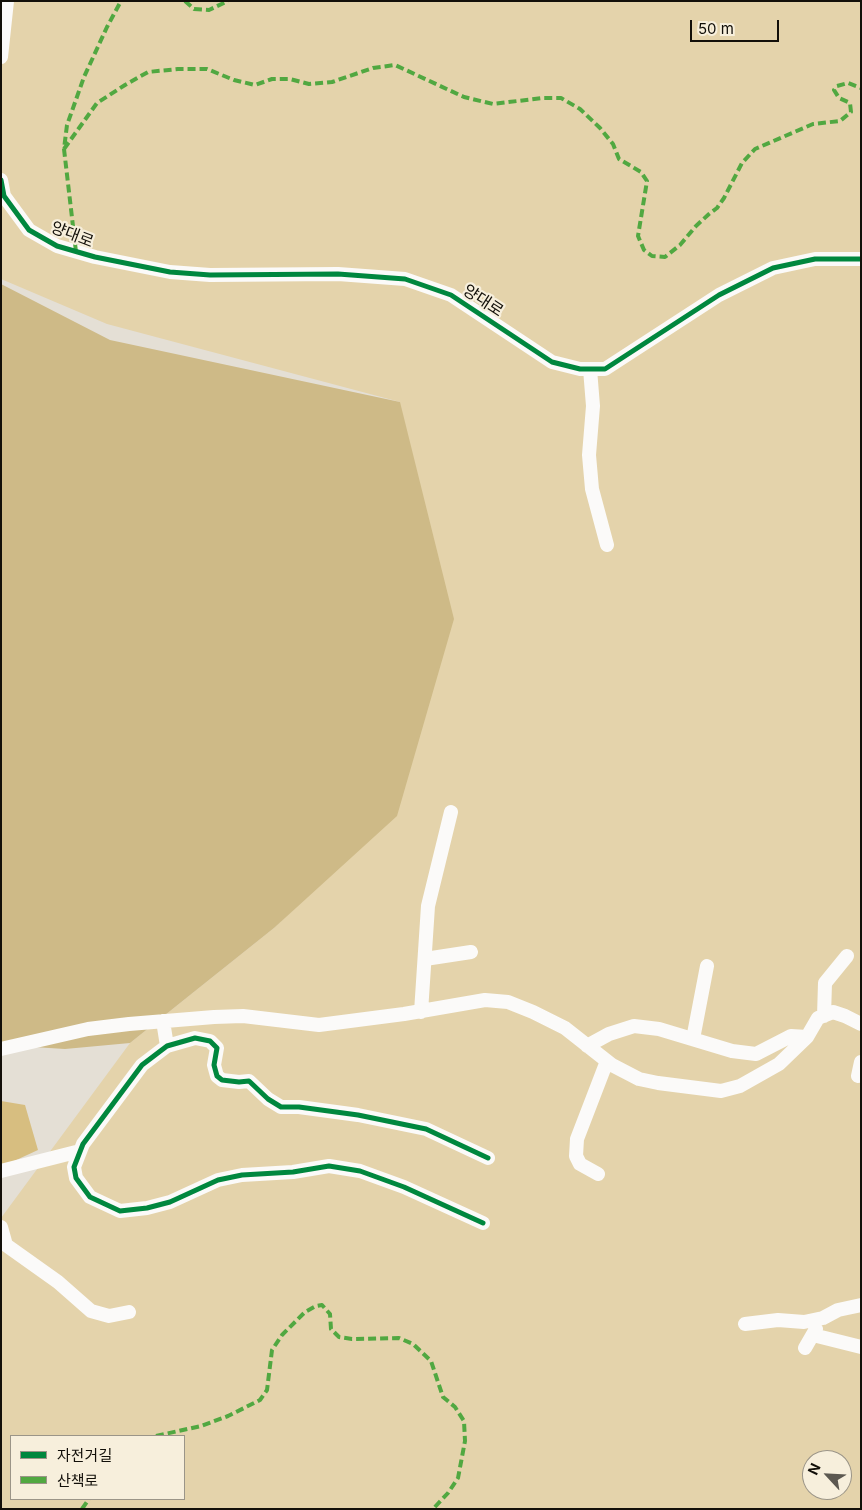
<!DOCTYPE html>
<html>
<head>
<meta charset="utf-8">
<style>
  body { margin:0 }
  #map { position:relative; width:862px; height:1510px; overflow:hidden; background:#e4dfd5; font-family:Inter,"Noto Sans KR",sans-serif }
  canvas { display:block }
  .frame { position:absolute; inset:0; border:2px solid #120f09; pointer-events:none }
  .legend { position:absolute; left:10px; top:1435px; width:175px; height:65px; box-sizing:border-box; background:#f7efdc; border:1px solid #9b9588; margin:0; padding:6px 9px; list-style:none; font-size:15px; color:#120f09 }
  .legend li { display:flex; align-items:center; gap:10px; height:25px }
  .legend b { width:25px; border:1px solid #9b9588 }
  .north { position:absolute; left:802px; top:1450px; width:50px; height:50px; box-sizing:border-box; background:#f7efdc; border:1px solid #9b9588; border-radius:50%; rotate:295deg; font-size:14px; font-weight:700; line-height:20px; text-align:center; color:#120f09 }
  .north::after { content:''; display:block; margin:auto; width:18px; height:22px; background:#5c5850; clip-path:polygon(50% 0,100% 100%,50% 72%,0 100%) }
  .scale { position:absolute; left:690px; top:20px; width:89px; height:22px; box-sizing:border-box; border:2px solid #120f09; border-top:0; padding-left:6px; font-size:15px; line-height:18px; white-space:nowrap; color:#120f09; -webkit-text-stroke:4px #f7efdc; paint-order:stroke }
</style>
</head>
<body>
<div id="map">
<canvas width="862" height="1510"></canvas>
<div class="frame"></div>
<ul class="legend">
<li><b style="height:6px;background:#00873e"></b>자전거길</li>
<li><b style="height:6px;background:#51a841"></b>산책로</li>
</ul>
<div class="north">N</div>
<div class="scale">50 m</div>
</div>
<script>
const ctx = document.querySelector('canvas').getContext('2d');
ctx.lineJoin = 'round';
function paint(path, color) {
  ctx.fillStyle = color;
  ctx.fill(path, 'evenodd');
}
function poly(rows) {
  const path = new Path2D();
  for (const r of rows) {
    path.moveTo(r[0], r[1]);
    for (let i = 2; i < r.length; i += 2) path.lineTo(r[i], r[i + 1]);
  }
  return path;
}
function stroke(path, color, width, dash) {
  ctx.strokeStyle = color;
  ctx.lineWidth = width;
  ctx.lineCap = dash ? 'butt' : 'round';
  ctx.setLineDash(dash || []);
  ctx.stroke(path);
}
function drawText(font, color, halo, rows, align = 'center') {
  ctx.font = font + ' Inter,"Noto Sans KR",sans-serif';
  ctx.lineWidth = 4.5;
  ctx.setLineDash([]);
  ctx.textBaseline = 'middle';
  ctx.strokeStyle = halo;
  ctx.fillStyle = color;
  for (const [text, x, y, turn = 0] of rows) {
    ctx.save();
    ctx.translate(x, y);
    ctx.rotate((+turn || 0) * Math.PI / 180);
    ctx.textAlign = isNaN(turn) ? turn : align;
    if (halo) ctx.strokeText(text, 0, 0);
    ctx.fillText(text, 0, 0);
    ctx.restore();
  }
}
paint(poly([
  [1,1,861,1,861,1509,1,1509,1,1218,130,1043,274,928,390,816,400,402,107,324,1,279],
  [11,1436,184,1436,184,1499,11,1499],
  [812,1460,842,1460,842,1490,812,1490]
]), '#e4d3ab');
paint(poly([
  [1,284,110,340,400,402,454,619,397,816,274,928,130,1043,65,1049,1,1045]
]), '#ceba87');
paint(poly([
  [1,1101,25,1105,38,1150,1,1167]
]), '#d7be80');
stroke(poly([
  [1,57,7,1],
  [1,180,4,196,29,230,57,246,95,257,170,272,210,275,338,274,405,279,451,295,552,362,580,369,605,369,719,295,773,268,815,259,861,259],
  [590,369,593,406,589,455,592,489,607,545],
  [425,959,471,952],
  [421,1012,428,906,451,812],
  [824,1016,825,983,847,956],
  [163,1021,167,1046],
  [693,1039,707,966],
  [587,1046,609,1034,634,1026,659,1029,732,1051,756,1054,791,1036,807,1037],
  [1,1049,88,1029,129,1024,214,1017,243,1016,319,1025,404,1014,485,1000,508,1002,533,1012,565,1028,612,1065,639,1079,658,1083,721,1091,740,1086,779,1064,807,1037,818,1018,833,1012,845,1016,861,1024],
  [858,1076,861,1062],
  [1,1171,80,1151],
  [598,1174,580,1164,576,1156,577,1139,607,1061],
  [483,1223,404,1187,360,1171,329,1166,293,1172,242,1175,218,1180,170,1202,147,1208,120,1211,90,1197,76,1178,74,1167,83,1144,142,1065,167,1046,195,1038,210,1041,217,1048,214,1065,217,1076,222,1080,239,1082,249,1081,268,1099,281,1107,299,1107,358,1115,426,1129,488,1158],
  [1,1227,6,1245,58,1282,91,1311,109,1316,129,1312],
  [745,1324,778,1320,804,1322,823,1318,838,1310,861,1305],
  [813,1335,861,1347],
  [805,1348,816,1329]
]), '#fbfaf9', 14);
stroke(poly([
  [185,1,194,9,209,10,228,1],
  [64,149,97,103,125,85,148,72,178,69,207,69,234,80,255,85,272,79,290,79,309,84,332,82,373,68,395,65,464,97,493,104,542,98,561,98,580,109,600,128,613,144,619,159,641,172,647,181,638,236,644,250,652,256,665,257,680,245,696,226,709,214,717,208,724,198,742,163,755,149,813,124,840,121,851,112,850,103,839,98,834,90,837,86,848,83,861,88],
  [76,252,64,149,67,125,84,77,107,27,121,1],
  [156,1436,201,1426,228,1416,260,1400,267,1390,272,1350,282,1335,305,1312,316,1306,322,1305,330,1314,331,1329,339,1337,352,1339,399,1338,413,1344,431,1361,443,1397,455,1407,464,1421,465,1441,458,1478,448,1493,433,1509],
  [82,1509,89,1499]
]), '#51a841', 4, [8, 4]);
stroke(poly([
  [1,180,4,196,29,230,57,246,95,257,170,272,210,275,338,274,405,279,451,295,552,362,580,369,605,369,719,295,773,268,815,259,861,259],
  [483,1223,404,1187,360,1171,329,1166,293,1172,242,1175,218,1180,170,1202,147,1208,120,1211,90,1197,76,1178,74,1167,83,1144,142,1065,167,1046,195,1038,210,1041,217,1048,214,1065,217,1076,222,1080,239,1082,249,1081,268,1099,281,1107,299,1107,358,1115,426,1129,488,1158]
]), '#00873e', 5);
drawText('16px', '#120f09', '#f7efdc', [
  ["양대로",72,235,21],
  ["양대로",483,301,33]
]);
</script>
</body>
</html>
